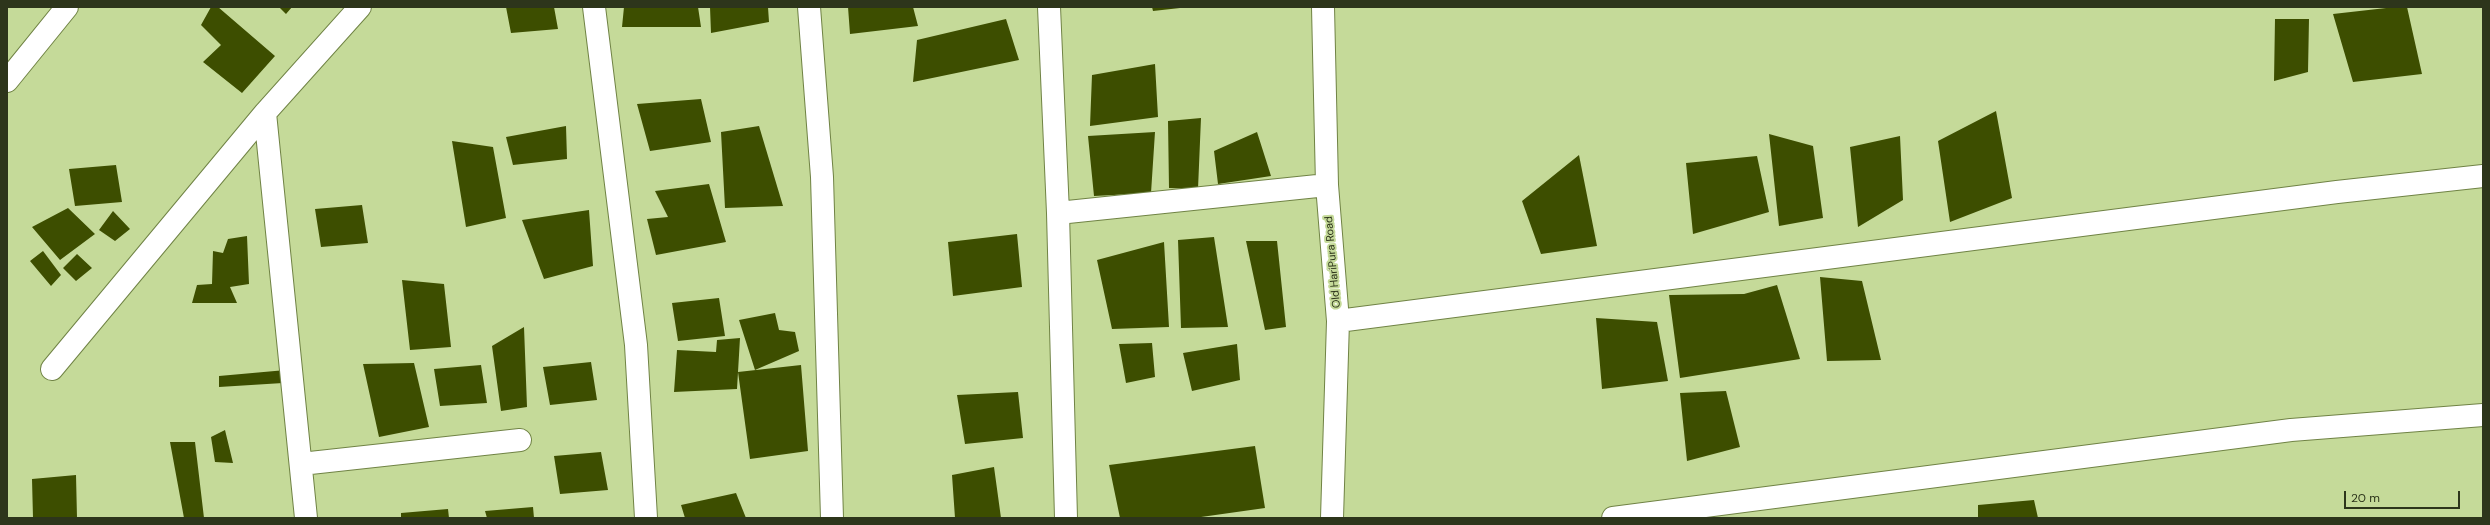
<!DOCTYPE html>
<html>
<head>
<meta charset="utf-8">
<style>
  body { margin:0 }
  #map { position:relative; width:2490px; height:525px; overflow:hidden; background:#c5da99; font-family:"DM Sans",sans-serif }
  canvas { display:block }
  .frame { position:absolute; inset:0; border:8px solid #2d351b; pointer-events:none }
  .scale { position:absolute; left:2344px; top:491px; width:116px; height:18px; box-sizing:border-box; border:2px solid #2d351b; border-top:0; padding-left:5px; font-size:12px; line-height:14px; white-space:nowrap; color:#2d351b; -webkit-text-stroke:3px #c5da99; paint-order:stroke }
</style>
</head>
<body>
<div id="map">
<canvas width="2490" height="525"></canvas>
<div class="frame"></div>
<div class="scale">20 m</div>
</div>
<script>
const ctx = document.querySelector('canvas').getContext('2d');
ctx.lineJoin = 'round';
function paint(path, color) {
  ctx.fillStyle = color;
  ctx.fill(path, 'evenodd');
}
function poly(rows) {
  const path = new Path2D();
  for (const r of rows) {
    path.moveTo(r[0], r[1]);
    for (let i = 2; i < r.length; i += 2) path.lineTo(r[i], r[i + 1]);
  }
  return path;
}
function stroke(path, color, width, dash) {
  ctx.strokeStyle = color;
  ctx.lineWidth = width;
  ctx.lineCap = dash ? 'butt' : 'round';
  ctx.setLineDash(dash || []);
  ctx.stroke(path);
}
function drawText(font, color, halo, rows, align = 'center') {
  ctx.font = font + ' "DM Sans",sans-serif';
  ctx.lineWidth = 4;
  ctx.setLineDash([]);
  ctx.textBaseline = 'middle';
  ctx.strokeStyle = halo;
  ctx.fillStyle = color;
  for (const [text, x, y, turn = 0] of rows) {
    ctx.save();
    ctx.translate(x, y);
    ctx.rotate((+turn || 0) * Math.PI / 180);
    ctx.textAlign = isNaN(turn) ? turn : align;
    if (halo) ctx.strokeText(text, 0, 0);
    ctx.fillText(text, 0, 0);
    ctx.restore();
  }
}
paint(poly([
  [211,7,218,7,275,56,242,93,203,62,221,45,201,25],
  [279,7,292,7,286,14],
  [506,7,554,7,558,29,511,33],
  [624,7,698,7,701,27,622,27],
  [710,7,768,7,769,22,711,33],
  [848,7,913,7,918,26,850,34],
  [1152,7,1180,7,1180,8,1153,11],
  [2395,7,2407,7,2422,74,2353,82,2333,14],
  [1006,19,1019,60,913,82,917,40],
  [2275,19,2309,19,2308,72,2274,81],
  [1155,64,1158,117,1090,126,1092,75],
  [701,99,711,142,650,151,637,104],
  [1996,111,2012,198,1950,222,1938,141],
  [1201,118,1198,189,1169,188,1168,121],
  [566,126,567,159,513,165,506,137],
  [759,126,783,206,725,208,721,132],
  [1155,132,1151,193,1094,196,1088,136],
  [1257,132,1271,176,1218,184,1214,151],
  [1769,134,1813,146,1823,218,1779,226],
  [1900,136,1903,200,1858,227,1850,147],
  [452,141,493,147,506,218,466,227],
  [1579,155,1597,246,1541,254,1522,201],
  [1757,156,1769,212,1693,234,1686,163],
  [116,165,122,202,75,206,69,169],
  [709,184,726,242,656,255,647,219,668,217,655,191],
  [362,205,368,243,321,247,315,209],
  [68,208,95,234,60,260,32,227],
  [589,210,593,266,544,279,522,220],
  [113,211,130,229,115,241,99,230],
  [1017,234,1022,287,953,296,948,242],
  [247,236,249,284,230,287,237,303,192,303,197,285,212,284,213,251,223,253,228,239],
  [1214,237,1228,327,1181,328,1178,240],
  [1246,241,1277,241,1286,327,1265,330],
  [1164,242,1169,327,1112,329,1097,260],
  [43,251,61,275,51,286,30,261],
  [77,254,92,268,76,281,63,268],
  [1820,277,1862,281,1881,360,1827,361],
  [402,280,444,284,451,347,410,350],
  [1777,285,1800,359,1680,378,1669,295,1744,294],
  [719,298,725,336,678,341,672,303],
  [775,313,779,330,795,332,799,351,755,370,739,320],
  [1596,318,1657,322,1668,381,1602,389],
  [524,327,527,407,501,411,492,346],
  [740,338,737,389,674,392,677,350,716,352,717,340],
  [1152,343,1155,377,1126,383,1119,344],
  [1237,344,1240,380,1192,391,1183,353],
  [591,362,597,400,550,405,543,367],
  [414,363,429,427,379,437,363,364],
  [481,365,487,403,440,406,434,369],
  [801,365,808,451,750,459,738,372],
  [286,370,283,383,219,387,219,376],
  [1726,391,1740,447,1687,461,1680,393],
  [1018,392,1023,438,965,444,957,395],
  [225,430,233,463,215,462,211,437],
  [170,442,195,442,204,518,184,518],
  [1255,446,1265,508,1194,518,1120,518,1109,465],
  [601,452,608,490,560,494,554,456],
  [994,467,1001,518,955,518,952,475],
  [76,475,77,518,33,518,32,479],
  [736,493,746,518,685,518,681,505],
  [2034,500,2038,518,1978,518,1978,505],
  [533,507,534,518,487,518,485,511],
  [448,509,449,518,401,518,401,513]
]), '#3d4e00');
const minor = poly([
  [594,7,636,345,646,518],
  [809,7,822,177,832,518],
  [1049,7,1058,213,1066,518],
  [1323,7,1327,185,1338,321,1332,518],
  [7,81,67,7],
  [1058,213,1327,185],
  [1338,321,2337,192,2483,176],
  [52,369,265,113],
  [301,464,520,440],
  [306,518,265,113,360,7],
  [1613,518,2291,430,2483,415]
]);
stroke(minor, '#708345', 24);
stroke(minor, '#fff', 22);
drawText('11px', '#2d351b', '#c5da99', [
  ["Old HariPura Road",1333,262,-95]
]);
</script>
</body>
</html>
